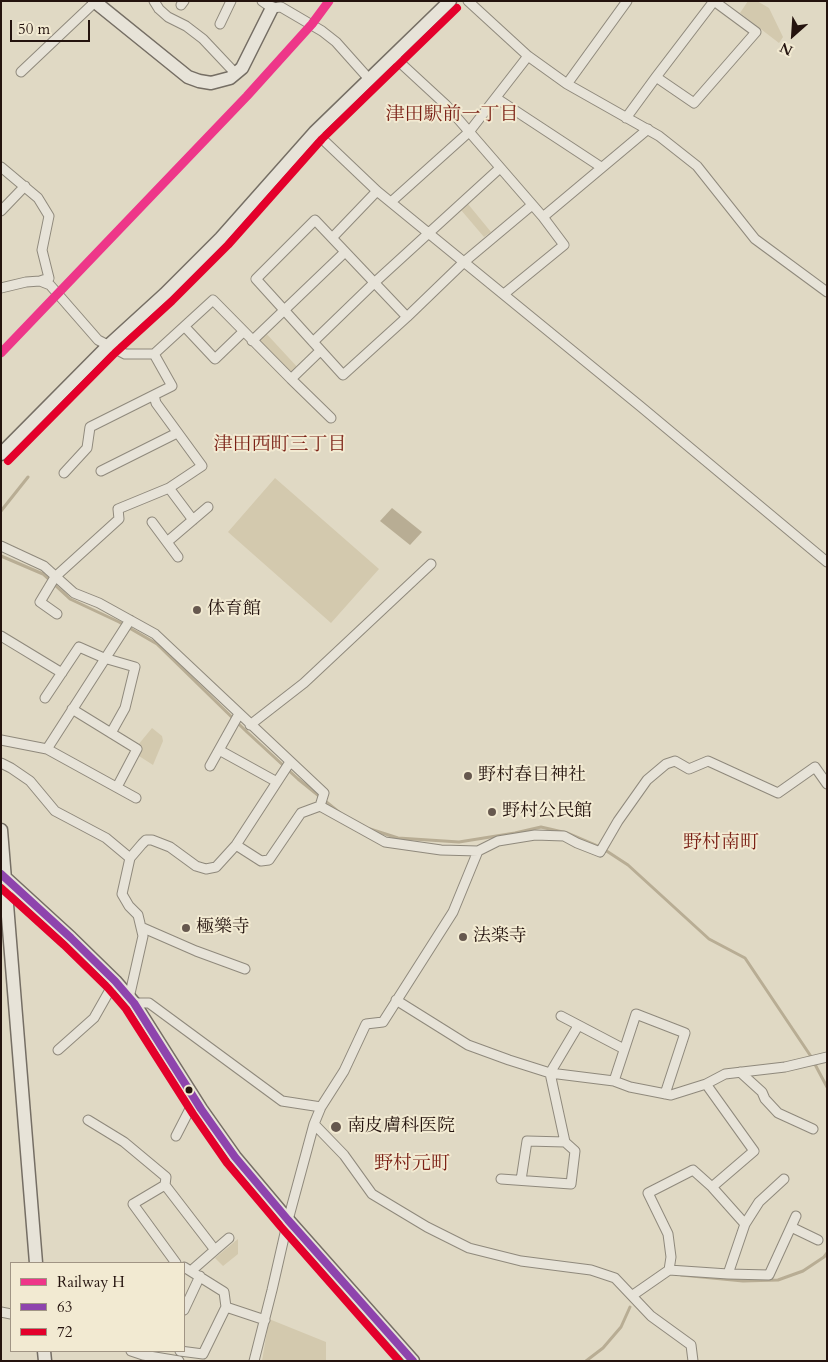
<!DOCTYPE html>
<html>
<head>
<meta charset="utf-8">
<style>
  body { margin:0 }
  #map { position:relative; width:828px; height:1362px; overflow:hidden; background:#e0d9c4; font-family:Cardo,serif }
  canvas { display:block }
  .frame { position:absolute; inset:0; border:2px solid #24130e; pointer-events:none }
  .legend { position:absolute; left:10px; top:1262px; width:175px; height:90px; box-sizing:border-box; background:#f2ead2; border:1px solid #a09484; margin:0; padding:6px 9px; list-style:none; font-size:15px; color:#24130e }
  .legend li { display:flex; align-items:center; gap:10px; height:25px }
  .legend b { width:25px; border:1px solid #a09484 }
  .north { position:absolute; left:768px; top:10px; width:50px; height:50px; -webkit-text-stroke:4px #f2ead2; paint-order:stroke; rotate:206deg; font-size:14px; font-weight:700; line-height:20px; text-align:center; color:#24130e }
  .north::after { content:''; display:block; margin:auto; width:18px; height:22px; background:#24130e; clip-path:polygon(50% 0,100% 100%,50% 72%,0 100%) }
  .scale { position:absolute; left:10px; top:20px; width:80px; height:22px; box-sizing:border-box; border:2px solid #24130e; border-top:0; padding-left:6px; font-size:15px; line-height:18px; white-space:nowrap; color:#24130e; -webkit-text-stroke:4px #f2ead2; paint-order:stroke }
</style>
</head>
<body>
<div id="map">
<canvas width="828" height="1362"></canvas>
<div class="frame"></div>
<ul class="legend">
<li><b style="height:6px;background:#ee3689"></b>Railway H</li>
<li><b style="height:6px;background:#8e44ad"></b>63</li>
<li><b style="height:6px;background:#e4002b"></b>72</li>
</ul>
<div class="north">N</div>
<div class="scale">50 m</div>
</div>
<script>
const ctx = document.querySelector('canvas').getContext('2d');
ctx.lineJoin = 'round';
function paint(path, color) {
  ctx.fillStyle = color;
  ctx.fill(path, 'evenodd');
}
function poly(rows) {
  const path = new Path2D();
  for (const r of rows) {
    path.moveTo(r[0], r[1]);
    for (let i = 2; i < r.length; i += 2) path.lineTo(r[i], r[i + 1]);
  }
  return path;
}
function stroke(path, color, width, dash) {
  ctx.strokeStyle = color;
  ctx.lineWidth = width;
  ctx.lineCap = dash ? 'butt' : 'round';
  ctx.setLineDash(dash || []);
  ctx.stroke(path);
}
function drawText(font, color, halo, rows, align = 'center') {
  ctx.font = font + ' Cardo,"Noto Serif JP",serif';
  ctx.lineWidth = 4;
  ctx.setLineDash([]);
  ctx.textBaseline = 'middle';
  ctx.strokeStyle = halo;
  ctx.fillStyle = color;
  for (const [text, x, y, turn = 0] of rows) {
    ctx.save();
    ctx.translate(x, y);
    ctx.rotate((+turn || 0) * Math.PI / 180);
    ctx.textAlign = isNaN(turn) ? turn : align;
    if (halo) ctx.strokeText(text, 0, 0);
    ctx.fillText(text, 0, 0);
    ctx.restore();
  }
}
paint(poly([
  [748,1,757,1,769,8,783,37,779,43,740,13],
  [468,204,491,232,484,237,461,210],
  [263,330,300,370,291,379,252,341],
  [275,478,379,569,331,623,228,532],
  [152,728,162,736,163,741,153,765,139,756,142,749,138,745],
  [238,1239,238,1254,223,1266,215,1258],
  [269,1319,326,1342,326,1361,262,1361]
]), '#d3c9ae');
paint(poly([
  [392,508,422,532,410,545,380,521]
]), '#b8ad94');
stroke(poly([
  [1,511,28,477],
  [1,556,43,574,70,599,119,622,157,644,247,732,298,779,340,813],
  [370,829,398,838,459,842,515,833,541,827,567,833,602,848,628,865,709,939,745,958,810,1055,827,1087],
  [681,1275,743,1281,778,1280,803,1271,824,1257,827,1253],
  [586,1361,603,1348,621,1327,630,1307]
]), '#b8ad94', 3);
const street = poly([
  [154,1,159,9,168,17,186,26,203,39,236,74],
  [262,1,272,8,281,7,322,31,336,42,369,79],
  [468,1,528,56,567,84,659,136,697,166,755,239,827,292],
  [181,5,184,1],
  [220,24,231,1],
  [394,57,446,105,543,217,564,245,504,294],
  [21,72,96,1],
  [567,84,627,1],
  [496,98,601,167],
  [626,118,656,77,714,1,756,32,694,103,656,77],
  [315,132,377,191,640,406,827,562],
  [1,167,38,198,49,216,42,250,49,278,40,281],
  [391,202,469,132,528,56],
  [1,211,25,186],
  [543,217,648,129],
  [332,238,377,191],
  [1,288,26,282,40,281,50,285,98,340,125,354,154,354,213,300,291,379,320,351],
  [407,317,315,220,256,279,343,375,407,317,464,262,532,205],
  [185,327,215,359,243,332],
  [252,341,345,252],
  [313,342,374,283,500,168],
  [291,379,331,418],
  [101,471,177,433],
  [64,473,87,448,90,427,172,386,154,354],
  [169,488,193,520],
  [152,522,178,557],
  [167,542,208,507],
  [1,546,44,566,74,593,99,603,155,634,324,793,320,806,385,842,441,850,478,851,498,841,535,835,564,836,577,843,600,852,618,821,647,780,666,764,675,761,689,769,708,761,778,793,815,767,827,784],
  [57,614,40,602,55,577,119,519,118,509,169,488,202,466,156,403,154,395],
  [1,636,62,673],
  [45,698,79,647,104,658,135,667,125,708,111,733],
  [72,709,137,749,117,787],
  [250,725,304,683,431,564],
  [1,740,47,749,136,798],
  [47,749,130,620],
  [219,750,277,782],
  [1,763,11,768,30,781,55,811,106,838,130,858],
  [210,766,239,714],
  [236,845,261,861,269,860,301,813,320,806],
  [141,927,196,951,245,969],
  [129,998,143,936,138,915,129,906,122,894,130,858,142,844,146,840,152,840,170,847,196,866,206,869,216,867,236,845,290,762],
  [396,1000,468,1045,509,1060,550,1073,614,1081,630,1087,671,1095,706,1084,725,1074,785,1067,827,1057],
  [134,1003,149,1003,282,1101,321,1107],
  [561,1016,624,1049],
  [58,1050,94,1018,115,981],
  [740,1072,762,1092,765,1099,778,1113,813,1129],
  [614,1081,636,1014,685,1033,665,1094],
  [706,1084,754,1151,712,1187],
  [88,1120,124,1142,166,1177,165,1185],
  [314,1124,344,1155,372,1194,427,1227,469,1248,521,1261,591,1270,615,1278,651,1316,691,1345,693,1361],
  [176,1136,195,1099],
  [501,1179,571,1184,575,1151,565,1142,550,1073,578,1026],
  [521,1180,527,1141,565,1142],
  [791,1227,818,1240],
  [176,1263,133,1204,165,1185,215,1250,229,1238],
  [184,1267,224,1292,226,1307,265,1320],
  [669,1270,728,1274,769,1275,796,1216],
  [191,1271,215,1250],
  [728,1274,745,1224,759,1202,784,1179],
  [633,1295,669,1270,671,1257,668,1234,648,1193,693,1170,712,1187,745,1224],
  [184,1310,200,1276],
  [1,1312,11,1314],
  [131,1351,143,1355,179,1361],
  [180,1351,203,1354,226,1307],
  [254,1361,272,1290,288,1220,314,1124,321,1107,344,1071,366,1024,383,1022,453,912,478,851]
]);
const secondary = poly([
  [94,1,188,77,199,81,211,83,230,78,242,68,272,8],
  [1,454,108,346,165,294,221,238,315,132,450,1],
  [1,830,36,1263],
  [1,874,71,938,115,981,134,1003,201,1109,235,1157,288,1220,413,1361],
  [44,1351,45,1361]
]);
stroke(street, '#8f897c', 11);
stroke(secondary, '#756e64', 15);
stroke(street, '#e7e3d8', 9);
stroke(secondary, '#e7e3d8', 12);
stroke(poly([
  [1,874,71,938,115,981,134,1003,201,1109,235,1157,288,1220,413,1361]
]), '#8e44ad', 8);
stroke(poly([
  [8,461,115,353,172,301,228,245,322,139,457,8],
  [1,888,64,945,108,988,126,1009,193,1114,227,1163,281,1227,399,1361]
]), '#e4002b', 8);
stroke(poly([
  [1,353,247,96,312,24,329,1]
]), '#ee3689', 9);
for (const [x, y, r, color] of [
  [197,610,5,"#66584e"],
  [468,776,5,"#66584e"],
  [492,812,5,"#66584e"],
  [186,928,5,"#66584e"],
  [463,937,5,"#66584e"],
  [189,1090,4.5,"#24130e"],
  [336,1127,6,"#66584e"]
]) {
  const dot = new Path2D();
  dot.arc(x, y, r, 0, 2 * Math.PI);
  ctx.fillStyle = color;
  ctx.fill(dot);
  stroke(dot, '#f2ead2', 2);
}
drawText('18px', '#24130e', '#f2ead2', [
  ["体育館",207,610],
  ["野村春日神社",478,776],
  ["野村公民館",502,812],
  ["極樂寺",196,928],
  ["法楽寺",473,937],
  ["南皮膚科医院",347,1127]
], 'left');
drawText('19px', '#7a1f14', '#f2ead2', [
  ["津田駅前一丁目",452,116],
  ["津田西町三丁目",280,446],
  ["野村南町",721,844],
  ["野村元町",412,1165]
]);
</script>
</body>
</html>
